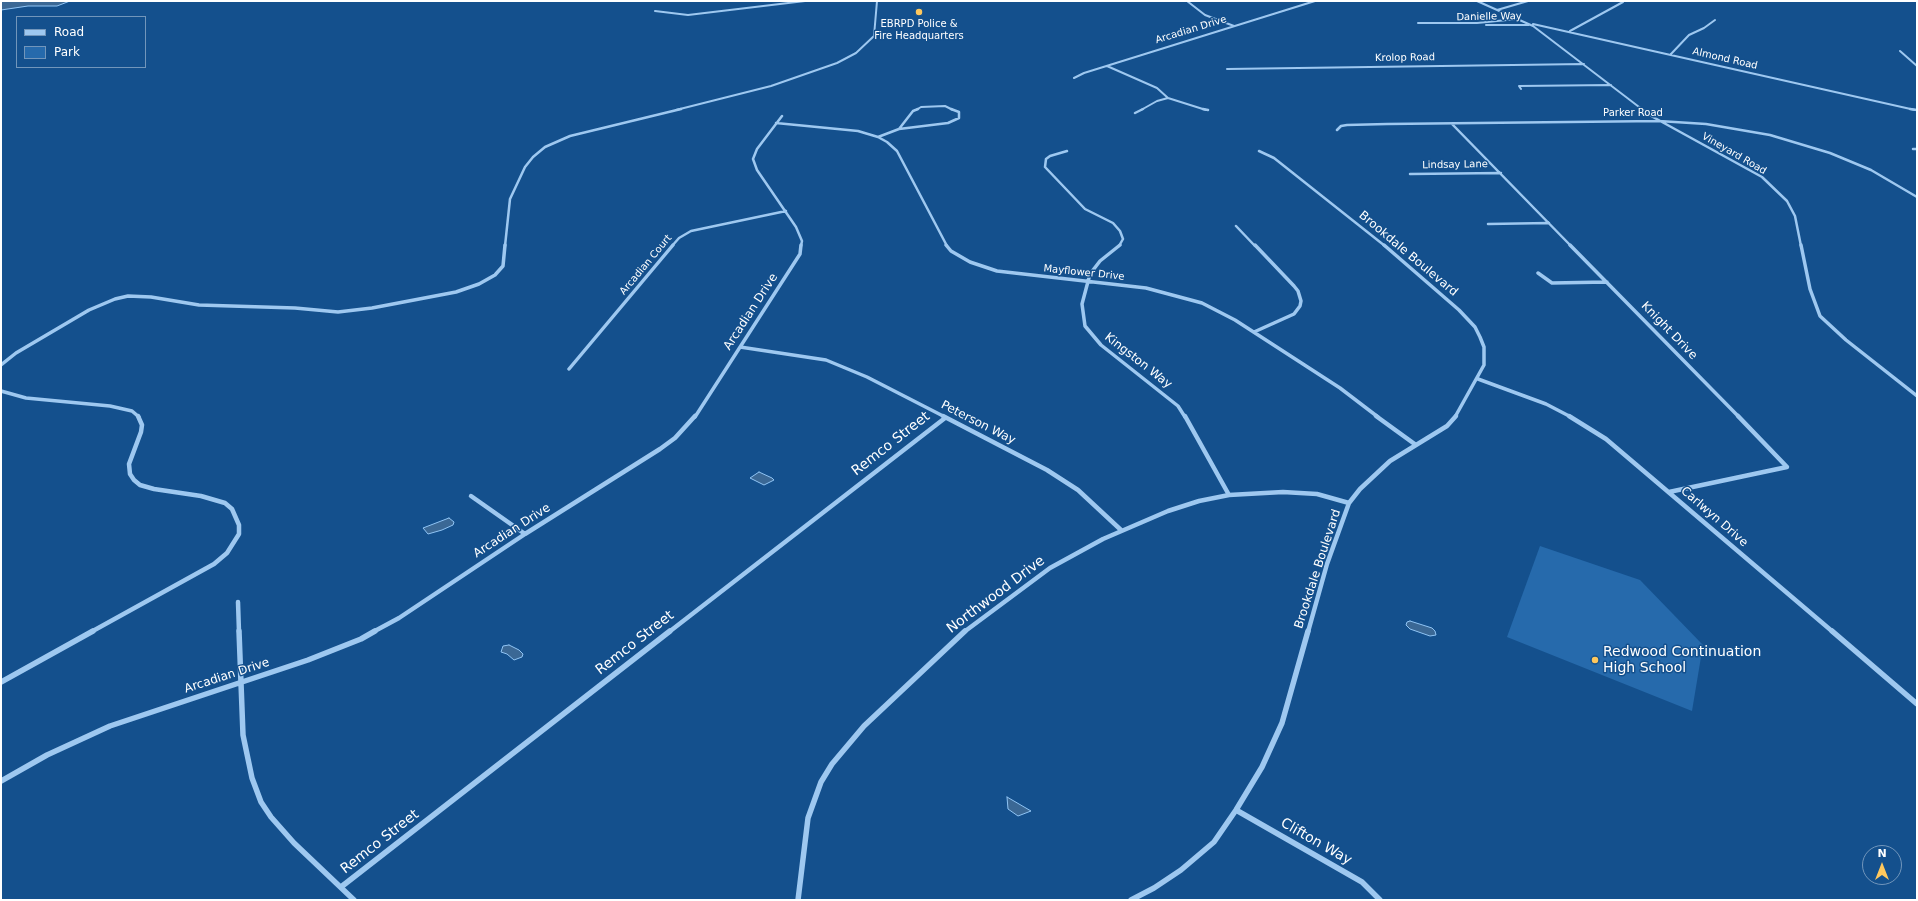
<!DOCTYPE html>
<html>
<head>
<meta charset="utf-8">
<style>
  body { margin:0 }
  #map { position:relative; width:1918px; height:901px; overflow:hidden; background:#14508d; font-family:"DejaVu Sans",sans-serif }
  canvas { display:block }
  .frame { position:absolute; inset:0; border:2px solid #fff; pointer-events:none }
  .legend { position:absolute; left:16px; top:16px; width:130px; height:52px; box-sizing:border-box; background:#14508d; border:1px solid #7296bb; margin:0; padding:5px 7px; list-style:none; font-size:12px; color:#fff }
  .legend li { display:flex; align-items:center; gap:8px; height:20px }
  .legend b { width:20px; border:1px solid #7296bb }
  .north { position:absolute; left:1862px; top:845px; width:40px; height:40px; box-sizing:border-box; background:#14508d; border:1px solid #7296bb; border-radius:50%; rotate:0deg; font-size:11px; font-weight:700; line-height:16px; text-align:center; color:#fff }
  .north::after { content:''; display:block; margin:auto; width:14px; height:18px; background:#ffc85d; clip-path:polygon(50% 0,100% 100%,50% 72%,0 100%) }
</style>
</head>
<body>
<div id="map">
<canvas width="1918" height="901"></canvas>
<div class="frame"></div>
<ul class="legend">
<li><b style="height:5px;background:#9ec8f0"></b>Road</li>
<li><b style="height:11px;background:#266aac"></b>Park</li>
</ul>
<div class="north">N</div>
</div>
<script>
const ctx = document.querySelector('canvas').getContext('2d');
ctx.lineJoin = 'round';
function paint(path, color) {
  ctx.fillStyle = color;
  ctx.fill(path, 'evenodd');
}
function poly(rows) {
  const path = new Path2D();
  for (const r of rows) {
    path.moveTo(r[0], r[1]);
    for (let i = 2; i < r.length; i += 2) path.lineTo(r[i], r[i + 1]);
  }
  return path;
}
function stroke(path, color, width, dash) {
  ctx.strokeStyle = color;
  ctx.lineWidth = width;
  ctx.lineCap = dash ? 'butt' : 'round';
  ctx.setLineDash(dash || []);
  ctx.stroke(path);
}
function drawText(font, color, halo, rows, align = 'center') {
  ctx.font = font + ' "DejaVu Sans",sans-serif';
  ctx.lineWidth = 3;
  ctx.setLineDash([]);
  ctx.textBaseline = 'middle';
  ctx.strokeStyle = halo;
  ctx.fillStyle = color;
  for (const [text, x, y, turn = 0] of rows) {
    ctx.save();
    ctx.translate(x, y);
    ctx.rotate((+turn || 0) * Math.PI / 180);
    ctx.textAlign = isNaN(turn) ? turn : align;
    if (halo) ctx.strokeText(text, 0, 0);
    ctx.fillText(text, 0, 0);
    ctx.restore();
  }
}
paint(poly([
  [1540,546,1640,580,1703,645,1692,711,1507,637]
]), '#266aac');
const water = poly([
  [1,1,70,1,57,6,28,6,1,10,1,1],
  [759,472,772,478,774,480,764,485,750,478,759,472],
  [449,518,454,522,453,525,442,530,428,534,423,528,449,518],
  [1410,621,1432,628,1435,631,1436,635,1430,636,1410,629,1406,625,1407,622,1410,621],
  [509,645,519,650,523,654,522,657,514,660,507,654,501,652,503,646,509,645],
  [1007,797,1031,811,1018,816,1008,809,1007,797]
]);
paint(water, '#3b6895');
stroke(water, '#90c4f4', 1);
stroke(poly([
  [1187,1,1205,15,1234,26],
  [1477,1,1533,26,1643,110],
  [1497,10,1528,1],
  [655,11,688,15,805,1],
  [1418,23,1477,23,1517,19],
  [1533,24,1915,110],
  [1486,25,1529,25],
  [1570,31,1623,2],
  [1900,51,1917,66],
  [1671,54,1689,35,1704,28,1715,20],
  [1107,66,1157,88,1168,98,1206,110],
  [1227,69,1584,64],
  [1074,78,1084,73,1315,1],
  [1521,89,1519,86,1611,85],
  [676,110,771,86,837,63,856,53,874,36,877,1],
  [916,110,921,107,945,106,953,110],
  [1141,110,1157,101,1168,98]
]), '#9ec8f0', 2);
stroke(poly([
  [1203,109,1208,110],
  [1642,109,1653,117,1762,177,1787,201,1795,216,1801,246],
  [1910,109,1917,110],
  [1135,113,1143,109],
  [782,116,757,149,753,159,757,170,796,227,802,241,801,246],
  [776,123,858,131,878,137,887,142,897,151,947,246],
  [1452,124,1571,246],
  [899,129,913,111,918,109],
  [899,129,948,123,959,118,959,112,951,109],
  [1337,130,1341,126,1347,125,1387,124,1659,121,1706,124,1770,135,1830,153,1871,170,1917,197],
  [878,137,899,129],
  [1913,149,1917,149],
  [1067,151,1050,156,1046,159,1045,167,1085,209,1113,223,1120,231,1123,239,1119,246],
  [1259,151,1274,158,1385,246],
  [1410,174,1501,173],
  [1488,224,1549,223],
  [1236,226,1255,246],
  [505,246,510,199,525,167,533,157,545,147,570,136,681,109],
  [672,246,679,238,691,231,786,211]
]), '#9ec8f0', 2.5);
stroke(poly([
  [946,245,951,251,970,262,997,271,1146,288,1202,303,1235,320,1340,388,1378,417],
  [1120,245,1100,261,1090,274,1082,304,1085,326,1101,345,1178,406,1185,417],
  [1384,245,1459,310,1475,327,1480,337,1484,347,1484,365,1455,417],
  [1570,245,1739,417],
  [1801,245,1810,289,1820,316,1846,340,1917,396],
  [1538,273,1552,283,1607,282],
  [1254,332,1294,314,1300,306,1301,301,1298,291,1294,286,1255,245],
  [740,347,826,360,867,377,945,417],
  [1,365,16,353,89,310,115,299,128,296,151,297,199,305,295,308,338,312,372,308,456,292,479,284,495,275,503,266,505,245],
  [569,369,673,245],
  [1478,379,1546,404,1571,417],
  [1,391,26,398,110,406,132,411,139,417],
  [695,417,800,254,801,245]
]), '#9ec8f0', 3.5);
stroke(poly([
  [943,416,1047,470,1078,490,1121,530],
  [1185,416,1229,495],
  [1376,416,1416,445],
  [1569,416,1606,439,1833,632],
  [1669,492,1787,467,1738,416],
  [471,496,525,534],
  [238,602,239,632],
  [91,632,214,564,227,553,239,534,239,525,232,509,225,503,201,496,154,489,140,485,134,480,130,474,129,464,141,432,142,425,138,416],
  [373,632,399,618,525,534,660,449,675,438,695,416],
  [669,632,945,418],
  [964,632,1050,568,1103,539,1168,511,1199,501,1229,495,1283,492,1317,494,1349,503],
  [1308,632,1327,564,1349,503,1360,489,1390,461,1447,426,1456,416]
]), '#9ec8f0', 4.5);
stroke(poly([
  [239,631,243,735,252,778,261,802,271,817,294,843,354,900],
  [1832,631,1917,704],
  [1,682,93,631],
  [1,781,47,755,110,726,308,660,361,639,375,631],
  [1236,810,1362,882,1380,900],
  [341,887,670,631],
  [798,900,808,818,821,782,832,764,864,726,965,631],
  [1131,900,1154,888,1181,870,1214,842,1236,810,1262,767,1282,723,1308,631]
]), '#9ec8f0', 5.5);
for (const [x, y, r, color] of [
  [919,12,4,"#ffc85d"],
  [1595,660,4,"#ffc85d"]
]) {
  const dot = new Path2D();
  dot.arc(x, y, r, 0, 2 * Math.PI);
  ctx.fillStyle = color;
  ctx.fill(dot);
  stroke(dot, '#14508d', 1.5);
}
drawText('10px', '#fff', '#14508d', [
  ["Danielle Way",1489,17,-1],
  ["Arcadian Drive",1191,30,-17],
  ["Krolop Road",1405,58,-1],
  ["Almond Road",1725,59,13],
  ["Parker Road",1633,113],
  ["Vineyard Road",1734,154,30],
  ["Lindsay Lane",1455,165,-1],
  ["Arcadian Court",646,265,-50],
  ["Mayflower Drive",1084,273,6]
]);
drawText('10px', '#fff', '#14508d', [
  ["EBRPD Police &",919,24],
  ["Fire Headquarters",919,36]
]);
drawText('12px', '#fff', '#14508d', [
  ["Brookdale Boulevard",1408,254,40],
  ["Arcadian Drive",751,312,-57],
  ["Knight Drive",1669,331,46],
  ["Kingston Way",1138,361,38],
  ["Peterson Way",978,423,27],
  ["Carlwyn Drive",1714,517,41],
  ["Arcadian Drive",512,531,-33],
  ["Brookdale Boulevard",1318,569,-72],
  ["Arcadian Drive",227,676,-18]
]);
drawText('14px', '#fff', '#14508d', [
  ["Remco Street",891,444,-38],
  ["Northwood Drive",996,595,-37],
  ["Remco Street",635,643,-38],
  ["Remco Street",380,842,-38],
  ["Clifton Way",1316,842,30]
]);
drawText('14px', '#fff', '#14508d', [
  ["Redwood Continuation",1603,652],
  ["High School",1603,668]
], 'left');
</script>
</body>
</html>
